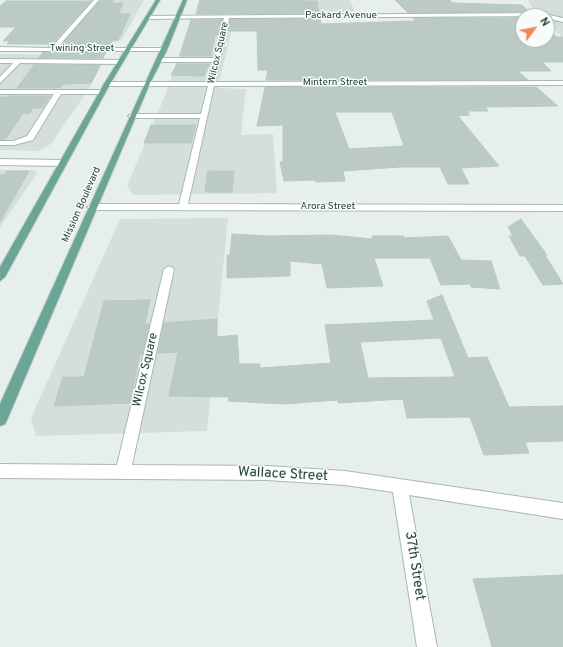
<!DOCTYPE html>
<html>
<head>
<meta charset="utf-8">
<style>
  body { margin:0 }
  #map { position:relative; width:563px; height:647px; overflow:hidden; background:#e6efeb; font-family:Overpass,sans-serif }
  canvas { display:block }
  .north { position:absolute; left:515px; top:8px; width:40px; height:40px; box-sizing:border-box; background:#f7fbf9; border:1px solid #a3b1ad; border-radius:50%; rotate:58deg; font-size:11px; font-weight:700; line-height:16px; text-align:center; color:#24423a }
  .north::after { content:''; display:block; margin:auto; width:14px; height:18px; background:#f4845f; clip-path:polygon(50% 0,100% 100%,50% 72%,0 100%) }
</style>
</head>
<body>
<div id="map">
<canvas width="563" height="647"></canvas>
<div class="north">N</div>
</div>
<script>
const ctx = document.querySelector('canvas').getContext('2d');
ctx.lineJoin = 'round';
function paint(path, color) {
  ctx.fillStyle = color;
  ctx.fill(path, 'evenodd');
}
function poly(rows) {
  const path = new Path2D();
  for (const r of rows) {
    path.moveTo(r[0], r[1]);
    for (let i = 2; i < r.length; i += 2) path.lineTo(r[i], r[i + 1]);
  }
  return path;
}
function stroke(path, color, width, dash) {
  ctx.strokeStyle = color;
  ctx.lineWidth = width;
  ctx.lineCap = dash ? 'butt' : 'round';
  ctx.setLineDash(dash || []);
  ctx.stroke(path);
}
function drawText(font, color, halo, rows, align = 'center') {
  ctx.font = font + ' Overpass,sans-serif';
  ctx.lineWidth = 3;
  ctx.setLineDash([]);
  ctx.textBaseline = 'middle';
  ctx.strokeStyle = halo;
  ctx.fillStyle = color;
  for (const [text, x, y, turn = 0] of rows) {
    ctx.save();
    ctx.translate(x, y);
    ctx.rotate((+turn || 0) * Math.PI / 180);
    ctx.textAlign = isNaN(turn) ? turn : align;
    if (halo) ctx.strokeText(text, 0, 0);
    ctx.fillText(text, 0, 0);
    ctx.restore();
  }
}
paint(poly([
  [91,0,144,0,121,41,109,44,52,44],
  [199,0,350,0,355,12,194,14],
  [528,0,563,0,563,37,547,24,547,16,537,16],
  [191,19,234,19,218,88,246,89,241,135,273,134,277,193,134,195,127,186,166,93],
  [0,54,102,56,105,59,90,87,51,144,38,151,0,150],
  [0,170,33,170,38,172,0,227],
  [228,218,207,431,36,436,31,418,120,219]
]), '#d4dfda');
const building = poly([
  [113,0,111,3,123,3,118,14,130,14,118,40,113,40,109,46,60,46,100,1,113,0],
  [200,0,317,1,319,13,197,14,200,0],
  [395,0,450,0,452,3,522,5,529,12,408,13,395,0],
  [6,1,91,1,50,46,48,46,49,44,7,44,10,41,3,41,16,27,0,27,0,6,6,1],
  [413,18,523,18,523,40,547,40,547,28,557,37,563,37,563,62,542,62,551,71,518,71,528,80,266,80,268,70,258,70,257,31,228,31,230,19,320,19,321,24,416,21,413,18],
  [191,20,222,20,218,35,215,35,211,56,180,56,191,20],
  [43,52,106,52,103,58,39,58,43,52],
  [177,64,209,64,204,76,171,75,177,64],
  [34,65,100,65,91,83,63,84,61,87,54,88,17,88,34,65],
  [265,87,536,87,558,106,485,107,488,111,467,111,470,115,458,116,499,166,461,168,469,184,448,184,440,167,400,167,343,171,345,181,316,182,315,180,284,181,280,162,283,162,283,125,257,126,265,87],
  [335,112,392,112,404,146,349,149,335,112],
  [12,96,50,96,42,108,33,108,30,113,23,113,5,140,0,140,0,97,10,97,12,96],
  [151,125,196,125,191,143,144,143,151,125],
  [7,171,29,171,0,222,0,175,5,175,7,171],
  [208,171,234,171,232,192,205,192,208,171],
  [521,219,547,255,545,255,563,284,543,285,525,256,520,256,509,236,513,236,508,227,521,219],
  [232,234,269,236,331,235,373,239,372,236,404,236,404,238,448,236,461,260,491,261,500,289,471,287,470,284,441,285,430,258,374,258,383,286,327,288,322,264,290,261,290,276,227,278,227,255,230,255,232,234],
  [442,295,468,358,487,357,509,407,563,406,563,441,525,442,529,453,484,455,470,417,407,418,403,399,338,403,338,400,283,404,228,401,229,397,169,396,178,352,158,353,164,323,217,319,217,337,237,335,239,364,260,364,260,368,331,363,325,325,434,320,427,301,442,295],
  [441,338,455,377,368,378,360,342,441,338],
  [150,300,145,324,149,324,142,354,140,354,130,403,54,406,63,377,84,377,104,301,150,300],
  [563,575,563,647,492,647,473,579,563,575]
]);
paint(building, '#bbcac4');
stroke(building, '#b8c9c2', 1);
const minor = poly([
  [94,0,99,0,57,48,164,48,167,50,166,51,0,51,0,47,51,48,94,0],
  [540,13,563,18,563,22,547,18,547,16,229,18,215,82,563,81,563,85,214,86,188,204,563,205,563,211,92,210,87,207,92,204,179,204,200,118,132,118,128,116,132,114,201,114,208,86,107,86,104,84,107,82,209,82,214,62,159,62,156,60,159,58,214,58,224,18,148,19,146,16,540,13],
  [0,59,120,60,123,62,120,64,20,63,0,83,0,77,13,63,0,63,0,59],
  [0,90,102,90,105,92,102,94,61,94,33,140,14,145,0,145,0,141,13,141,27,136,54,94,0,94,0,90],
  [0,159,63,160,67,163,63,166,0,165,0,159],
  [169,266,174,269,132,465,267,466,345,471,563,503,563,519,409,495,437,647,417,647,393,492,345,485,267,480,0,478,0,464,117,465,164,269,169,266]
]);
const major = poly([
  [156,0,160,0,110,84,5,277,0,281,0,267,104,84,156,0],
  [183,0,187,0,167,50,150,83,7,420,5,424,0,426,0,404,183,0]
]);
stroke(minor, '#a8b8b2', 2);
stroke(major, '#c2cac8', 2);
paint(minor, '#fff');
paint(major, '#6aa596');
drawText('10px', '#24423a', '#f7fbf9', [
  ["Packard Avenue",341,16],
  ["Twining Street",82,49],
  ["Wilcox Square",219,53,-77],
  ["Mintern Street",335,83],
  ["Mission Boulevard",82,205,-66],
  ["Arora Street",328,207]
]);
drawText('12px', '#24423a', '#f7fbf9', [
  ["Wilcox Square",146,370,-77]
]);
drawText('14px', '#24423a', '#f7fbf9', [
  ["Wallace Street",283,475,3],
  ["37th Street",414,566,81]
]);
</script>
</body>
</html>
